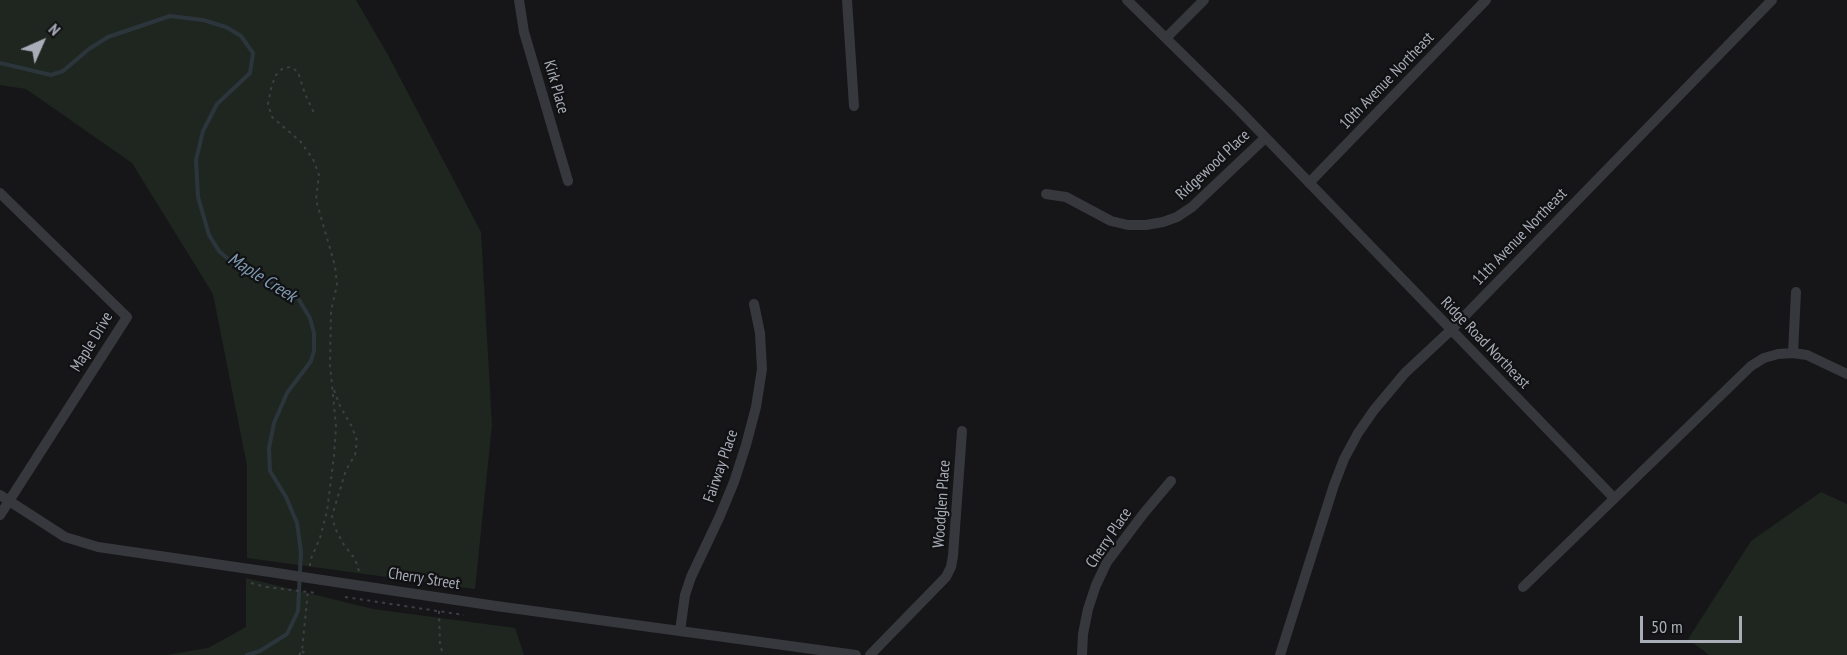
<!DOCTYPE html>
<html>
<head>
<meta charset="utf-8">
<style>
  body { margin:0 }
  #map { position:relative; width:1847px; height:655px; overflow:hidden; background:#161618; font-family:"PT Sans Narrow",sans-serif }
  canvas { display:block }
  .north { position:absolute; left:12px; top:12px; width:60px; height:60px; -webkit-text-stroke:4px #111113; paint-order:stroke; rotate:45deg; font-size:16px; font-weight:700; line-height:24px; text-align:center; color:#a8adb8 }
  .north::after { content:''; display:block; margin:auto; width:21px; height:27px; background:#a8adb8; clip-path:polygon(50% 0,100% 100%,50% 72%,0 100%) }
  .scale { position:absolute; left:1640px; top:616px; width:102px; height:27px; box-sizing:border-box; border:3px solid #a8adb8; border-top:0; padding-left:8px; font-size:18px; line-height:21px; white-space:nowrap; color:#a8adb8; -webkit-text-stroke:4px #111113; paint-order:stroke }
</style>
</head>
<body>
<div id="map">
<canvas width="1847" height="655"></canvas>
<div class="north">N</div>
<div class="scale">50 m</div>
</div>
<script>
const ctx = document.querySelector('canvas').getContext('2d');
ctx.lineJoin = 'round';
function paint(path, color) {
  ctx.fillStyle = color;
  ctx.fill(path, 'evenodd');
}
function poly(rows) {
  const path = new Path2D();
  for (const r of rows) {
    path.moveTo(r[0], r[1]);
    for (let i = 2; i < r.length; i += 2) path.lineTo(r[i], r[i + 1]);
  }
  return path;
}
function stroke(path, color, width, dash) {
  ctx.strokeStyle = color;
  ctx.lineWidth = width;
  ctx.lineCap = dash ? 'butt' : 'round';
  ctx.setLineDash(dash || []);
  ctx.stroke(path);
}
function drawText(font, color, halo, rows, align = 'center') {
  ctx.font = font + ' "PT Sans Narrow",sans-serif';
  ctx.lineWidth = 4.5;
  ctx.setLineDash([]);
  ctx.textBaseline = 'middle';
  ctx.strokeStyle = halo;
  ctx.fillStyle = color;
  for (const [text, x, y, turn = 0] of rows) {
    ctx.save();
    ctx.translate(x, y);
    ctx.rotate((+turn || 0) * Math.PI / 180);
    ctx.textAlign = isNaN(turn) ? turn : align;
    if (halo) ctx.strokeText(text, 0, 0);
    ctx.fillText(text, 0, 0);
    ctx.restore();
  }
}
paint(poly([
  [0,0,356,0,388,55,481,232,492,425,475,589,247,558,247,466,213,294,132,163,26,89,0,85],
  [1821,492,1847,504,1847,655,1709,655,1688,639,1751,541],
  [246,578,373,609,515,628,524,655,167,655,208,648,246,627]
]), '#1e261f');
stroke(poly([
  [0,63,51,75,63,71,89,49,108,37,170,16,203,20,226,27,241,36,253,53,250,73,217,104,203,131,196,160,198,197,209,235,219,251,235,265,262,279,282,287,296,295,310,318,314,333,314,351,311,361,287,393,274,423,269,448,270,471,286,497,297,523,301,552,298,611,287,634,260,651,247,655]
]), '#2c353c', 4);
stroke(poly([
  [334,390,340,406,352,427,357,441,355,455,346,470,332,516,335,528,344,545,355,559,360,574],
  [310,566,310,561,320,538,327,511,334,456,336,426,330,365,331,311,337,285,335,266,316,200,319,175,313,159,300,141,272,117,268,104,271,89,275,76,283,68,291,67,298,72,305,94,315,115],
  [251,583,266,587],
  [345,597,464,615],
  [439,611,440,646,444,655],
  [302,651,307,655],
  [299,655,302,651,308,590]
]), '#3d3f44', 2, [3, 4.5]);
stroke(poly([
  [519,0,524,32,568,181],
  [847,0,854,106],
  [1127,0,1238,109,1614,498],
  [1166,38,1204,0],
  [1309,183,1486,0],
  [0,193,127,317,0,515],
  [1046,194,1066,197,1111,221,1128,225,1146,225,1163,222,1177,217,1192,207,1265,138],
  [1793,353,1796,292],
  [0,495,65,537,98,547,270,572],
  [322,580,496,606,856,655],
  [1523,587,1751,366,1764,358,1778,354,1793,353,1807,355,1847,374],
  [680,631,685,595,691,577,719,518,734,482,746,445,756,407,762,369,760,333,754,304],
  [870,655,946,577,951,567,953,556,962,431],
  [1082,655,1083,634,1088,609,1096,585,1107,562,1144,513,1171,481],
  [1280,655,1334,485,1344,459,1358,433,1374,410,1405,373,1451,330,1772,0]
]), '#37383d', 10);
stroke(poly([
  [266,587,316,593]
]), '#3d3f44', 2, [3, 4.5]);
stroke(poly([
  [270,572,322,580]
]), '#37383d', 10);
drawText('16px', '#a8adb8', '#111113', [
  ["10th Avenue Northeast",1387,81,-46],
  ["Kirk Place",556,87,74],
  ["Ridgewood Place",1213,165,-43],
  ["11th Avenue Northeast",1520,237,-46],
  ["Maple Drive",92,342,-59],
  ["Ridge Road Northeast",1485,343,46],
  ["Fairway Place",721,466,-71],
  ["Woodglen Place",942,504,-86],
  ["Cherry Place",1109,538,-56],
  ["Cherry Street",424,579,9]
]);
drawText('italic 18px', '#7f9bb3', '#111113', [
  ["Maple Creek",262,278,32]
]);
</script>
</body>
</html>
